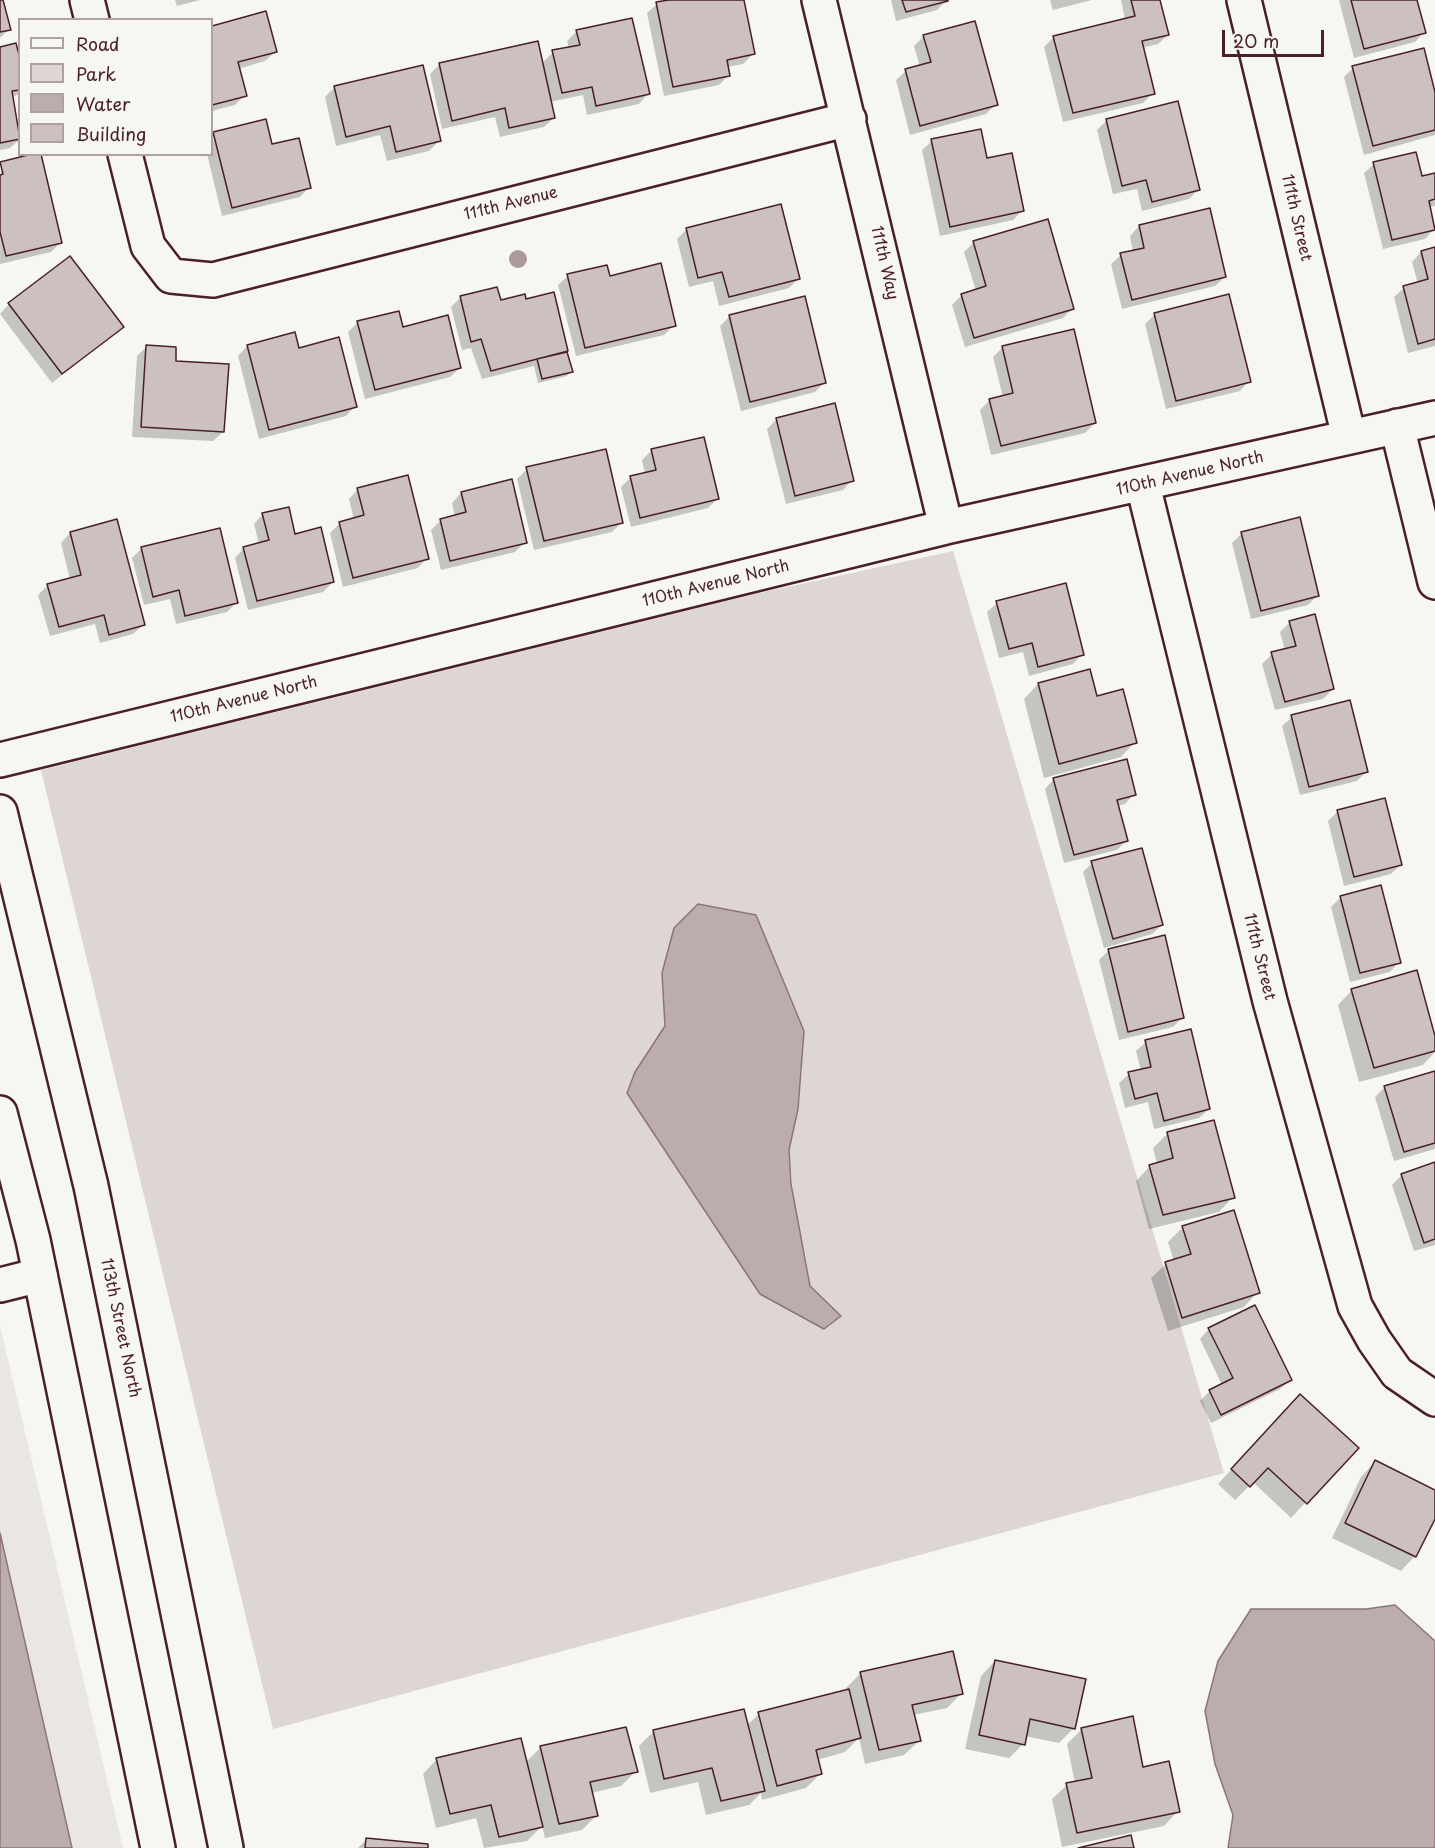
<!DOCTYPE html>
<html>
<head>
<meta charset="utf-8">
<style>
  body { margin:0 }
  #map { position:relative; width:1435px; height:1848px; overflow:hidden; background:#f6f6f2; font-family:"Playpen Sans",sans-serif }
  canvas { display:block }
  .legend { position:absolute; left:18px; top:18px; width:195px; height:138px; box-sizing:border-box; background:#f6f6f2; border:2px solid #b1a0a2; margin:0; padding:8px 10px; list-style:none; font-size:18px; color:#4a1f2b }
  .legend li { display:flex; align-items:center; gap:12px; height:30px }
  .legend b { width:30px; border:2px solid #b1a0a2 }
  .scale { position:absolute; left:1222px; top:30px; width:102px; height:27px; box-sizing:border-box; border:3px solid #4a1f2b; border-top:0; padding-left:8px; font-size:18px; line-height:21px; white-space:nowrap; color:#4a1f2b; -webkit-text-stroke:4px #f6f6f2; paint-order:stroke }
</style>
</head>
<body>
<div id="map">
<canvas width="1435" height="1848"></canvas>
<ul class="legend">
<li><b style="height:8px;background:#f6f6f2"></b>Road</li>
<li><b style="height:16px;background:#ddd6d5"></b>Park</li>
<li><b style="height:16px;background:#bbadae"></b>Water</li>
<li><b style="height:16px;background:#ccc1c0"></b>Building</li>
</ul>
<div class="scale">20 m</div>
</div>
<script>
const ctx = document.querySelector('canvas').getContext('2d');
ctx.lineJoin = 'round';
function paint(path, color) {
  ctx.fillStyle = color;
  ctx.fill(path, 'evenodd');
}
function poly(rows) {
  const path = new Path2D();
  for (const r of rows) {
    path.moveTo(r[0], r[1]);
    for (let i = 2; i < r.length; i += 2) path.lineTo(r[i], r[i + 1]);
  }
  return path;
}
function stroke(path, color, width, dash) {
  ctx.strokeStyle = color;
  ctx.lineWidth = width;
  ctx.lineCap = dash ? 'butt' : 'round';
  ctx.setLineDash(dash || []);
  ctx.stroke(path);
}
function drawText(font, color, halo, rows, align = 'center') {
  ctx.font = font + ' "Playpen Sans",sans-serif';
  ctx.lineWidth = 6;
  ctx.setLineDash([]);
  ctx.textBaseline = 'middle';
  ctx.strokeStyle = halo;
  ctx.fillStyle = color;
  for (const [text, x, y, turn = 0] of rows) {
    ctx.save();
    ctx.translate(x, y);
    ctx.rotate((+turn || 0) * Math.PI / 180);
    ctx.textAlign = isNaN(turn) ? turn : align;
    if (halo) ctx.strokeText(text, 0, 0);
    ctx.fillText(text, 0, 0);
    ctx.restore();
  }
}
paint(poly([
  [0,1326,123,1848,72,1848,0,1533]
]), '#e9e6e3');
paint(poly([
  [953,551,1224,1473,273,1729,41,770,755,594],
  [665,1026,802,1070,789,1150,796,1220,806,1257,810,1286,841,1316,760,1294,627,1093,635,1072]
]), '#ddd6d5');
const water = poly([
  [698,904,756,915,804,1031,798,1109,789,1150,791,1184,810,1286,841,1316,824,1329,760,1294,627,1093,635,1072,665,1026,662,973,674,928,698,904],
  [0,1533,72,1848,0,1848,0,1533],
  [1395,1605,1435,1641,1435,1848,1228,1848,1233,1815,1215,1764,1205,1711,1218,1661,1251,1609,1366,1609,1395,1605]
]);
paint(water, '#bbadae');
stroke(water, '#8e747a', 1.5);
paint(poly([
  [0,0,9,29,0,38],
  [175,0,200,0,177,6],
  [676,0,743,0,753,54,743,64,727,67,728,76,719,85,664,96,647,13,657,4],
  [891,0,947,0,937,10,896,21],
  [1050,0,1092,0,1053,10],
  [1159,0,1168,35,1158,44,1142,48,1153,93,1143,103,1063,122,1044,47,1054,37,1125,20,1121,0],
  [1339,0,1416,0,1424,32,1415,42,1354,58],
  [265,13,275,52,265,61,238,69,245,95,235,105,212,111,212,27],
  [577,31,648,94,639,104,587,115,583,95,550,102,554,118,544,127,500,137,495,117,442,129,430,74,440,64,542,63,553,52,569,48,567,41],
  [924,36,996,104,986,114,910,135,896,80,906,71,920,67,914,46],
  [0,49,20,66,20,93,12,98,20,139,10,148,0,150],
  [422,67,439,141,429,151,387,161,380,135,336,146,325,97,334,88],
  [1353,68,1435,97,1435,135,1364,155,1344,77],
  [1107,120,1198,190,1189,199,1142,211,1137,189,1113,194,1097,130],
  [214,134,309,187,300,197,222,216,207,154,212,154],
  [932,141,986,160,1023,210,1013,220,940,236,922,150],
  [1,164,61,242,51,252,0,264],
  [1374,164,1421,178,1435,175,1435,206,1429,207,1434,229,1425,239,1383,249,1364,173],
  [1139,226,1225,277,1215,286,1122,309,1111,264,1121,255,1133,252,1130,236],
  [687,229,799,278,789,288,719,306,713,281,689,287,677,239],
  [974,242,1072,309,1063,318,965,347,952,305,962,295,976,291,964,252],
  [1435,249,1435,346,1408,353,1394,297,1404,288,1418,284,1412,262,1421,252],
  [568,276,609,277,674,325,664,335,576,356,558,285],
  [461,297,500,302,525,301,567,351,571,371,567,376,538,383,534,366,482,379,471,348,462,350,451,307],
  [804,298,825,382,815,392,741,411,720,326,729,317],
  [9,304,122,327,52,383,0,314],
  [1155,314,1249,381,1240,391,1166,409,1145,324],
  [358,322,402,329,460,368,450,377,365,399,348,332],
  [147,346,174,362,223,432,213,441,132,437,137,356],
  [247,346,298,350,355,406,346,416,259,439,238,356],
  [1003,347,1095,423,1085,433,991,455,980,410,990,400,1003,397,993,357],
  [777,419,852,480,843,490,786,504,767,429],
  [652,450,718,498,708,508,631,527,621,487,631,477,645,474,642,460],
  [527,469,622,522,612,532,534,550,517,479],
  [358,489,427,558,418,568,343,587,330,533,340,523,354,520,349,499],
  [461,493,525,542,515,552,441,570,431,530,441,520,455,517,452,503],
  [263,514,294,536,333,582,323,592,248,610,235,558,244,548,259,544,254,524],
  [70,533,143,625,133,634,100,643,95,624,50,636,38,595,48,585,70,579,61,543],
  [1242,533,1317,596,1308,605,1251,619,1232,543],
  [142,548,237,602,227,612,176,624,170,599,144,605,132,558],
  [997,603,1082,654,1073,664,1029,676,1023,652,999,658,987,612],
  [1290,622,1333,689,1323,699,1275,710,1262,664,1272,654,1285,650,1280,632],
  [1038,684,1096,698,1135,742,1121,757,1044,778,1024,699],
  [1292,717,1367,771,1357,781,1300,795,1282,726],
  [1054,779,1134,794,1125,804,1117,806,1126,841,1117,850,1064,863,1045,789],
  [1338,811,1400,865,1391,874,1344,886,1328,821],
  [1092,863,1162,925,1152,934,1104,948,1083,872],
  [1341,897,1399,962,1390,972,1350,982,1331,907],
  [1109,950,1183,1017,1173,1027,1119,1040,1099,960],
  [1352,990,1435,1042,1435,1052,1423,1065,1359,1082,1338,1005],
  [1146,1042,1209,1109,1199,1118,1154,1129,1148,1102,1125,1108,1119,1083,1129,1074,1141,1071,1136,1051],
  [1435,1072,1435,1149,1394,1161,1375,1097,1385,1087],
  [1167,1134,1233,1197,1219,1212,1149,1229,1136,1181,1150,1166,1157,1164,1153,1148],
  [1435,1164,1435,1245,1414,1251,1392,1185,1402,1175],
  [1183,1227,1258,1292,1244,1307,1168,1331,1151,1278,1166,1264,1174,1261,1168,1242],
  [1209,1329,1290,1380,1280,1389,1211,1423,1200,1401,1210,1391,1222,1385,1200,1339],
  [1286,1410,1356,1448,1291,1518,1253,1482,1235,1500,1218,1484],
  [1375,1462,1435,1491,1435,1515,1415,1556,1401,1571,1332,1538,1361,1477],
  [995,1661,1074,1728,1059,1743,1025,1736,1023,1744,1009,1758,965,1749,981,1676],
  [861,1673,962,1693,947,1708,913,1715,919,1741,904,1755,865,1764,859,1738,845,1752,817,1760,820,1774,806,1788,762,1800,761,1793,749,1805,706,1815,698,1782,650,1793,639,1746,653,1732,747,1725,759,1714,847,1691,846,1688],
  [1082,1729,1178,1811,1164,1826,1062,1847,1052,1799,1067,1785,1075,1783,1067,1744],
  [541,1747,636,1771,621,1786,591,1793,596,1816,582,1830,545,1838,542,1826,527,1841,484,1848,476,1818,436,1828,423,1774,437,1759,526,1762],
  [366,1840,426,1848,358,1848]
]), '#0003');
const building = poly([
  [0,0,3,0,11,30,0,32,0,0],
  [669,0,744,0,755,54,727,60,730,76,673,87,656,2,669,0],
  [902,0,948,0,948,1,906,12,902,0],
  [1131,0,1160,0,1169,35,1142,41,1155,94,1073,113,1053,36,1135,16,1131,0],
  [1351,0,1417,0,1426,33,1364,49,1351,0],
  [266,11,277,52,238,62,247,96,212,105,212,26,266,11],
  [632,18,650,94,596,106,592,87,562,93,552,50,580,45,576,30,632,18],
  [975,21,998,105,920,126,905,69,931,62,923,35,975,21],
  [538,41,555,118,509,128,505,108,452,121,439,63,538,41],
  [16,43,20,59,20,90,12,91,20,139,0,143,0,47,16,43],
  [1424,48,1435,92,1435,130,1373,146,1352,66,1424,48],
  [423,65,441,141,396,152,390,126,346,137,334,86,423,65],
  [1178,101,1200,190,1152,202,1146,180,1122,186,1106,119,1178,101],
  [266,119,272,144,299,138,311,188,232,208,213,132,266,119],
  [981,129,987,158,1012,153,1024,211,950,227,931,139,981,129],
  [1416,152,1422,176,1435,173,1435,199,1429,201,1435,230,1392,240,1373,162,1416,152],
  [32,154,41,154,62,243,6,256,0,232,0,175,3,174,0,162,32,154],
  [781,204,800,279,729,297,722,272,698,278,686,228,781,204],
  [1210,208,1226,277,1132,300,1120,253,1144,248,1139,225,1210,208],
  [1048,219,1074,309,974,338,961,294,986,286,973,241,1048,219],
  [1435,247,1435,339,1418,344,1403,286,1428,279,1421,251,1435,247],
  [70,256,124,327,62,374,8,303,70,256],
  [661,263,676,326,585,348,567,274,607,265,610,276,661,263],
  [497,287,501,300,525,294,526,299,554,292,568,351,491,371,481,339,471,342,460,296,497,287],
  [1229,294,1251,382,1176,401,1154,313,1229,294],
  [805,296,826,383,750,402,729,315,805,296],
  [399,311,403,327,448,315,461,368,375,390,357,321,399,311],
  [1074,329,1096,423,1001,446,989,399,1013,393,1002,346,1074,329],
  [295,332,299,348,339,337,357,407,269,430,247,345,295,332],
  [146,345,176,347,176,361,229,364,224,432,141,427,146,345],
  [567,352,573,372,542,379,537,359,567,352],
  [835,403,854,481,795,496,776,418,835,403],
  [704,437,719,499,640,518,630,476,656,470,651,449,704,437],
  [606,449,623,523,544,541,526,467,606,449],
  [408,475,429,559,353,578,339,522,364,515,357,488,408,475],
  [512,479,527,543,450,561,440,519,466,512,461,492,512,479],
  [289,507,295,534,321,527,334,582,257,601,243,547,269,540,262,513,289,507],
  [1300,517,1319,596,1261,611,1241,532,1300,517],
  [117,519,145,625,109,635,104,615,59,627,47,584,81,575,70,532,117,519],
  [220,528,238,603,185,616,179,590,153,597,141,547,220,528],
  [1066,583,1084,655,1038,667,1032,643,1009,649,996,601,1066,583],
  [1315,614,1334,689,1285,702,1271,652,1296,646,1289,621,1315,614],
  [1090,669,1097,696,1123,689,1137,743,1059,764,1038,683,1090,669],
  [1350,700,1368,772,1309,787,1291,715,1350,700],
  [1127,759,1136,795,1117,800,1128,841,1074,855,1053,778,1127,759],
  [1385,798,1402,865,1354,877,1337,810,1385,798],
  [1142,848,1163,925,1113,939,1091,861,1142,848],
  [1381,885,1401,963,1360,973,1340,896,1381,885],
  [1165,935,1184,1018,1128,1032,1108,949,1165,935],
  [1417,970,1435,1036,1435,1051,1374,1068,1351,989,1417,970],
  [1191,1029,1210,1109,1164,1121,1157,1093,1135,1099,1128,1072,1151,1067,1145,1040,1191,1029],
  [1435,1071,1435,1143,1404,1152,1384,1086,1435,1071],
  [1214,1120,1235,1198,1163,1215,1149,1165,1173,1158,1167,1132,1214,1120],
  [1435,1162,1435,1239,1424,1243,1401,1174,1435,1162],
  [1234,1210,1260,1293,1182,1318,1165,1262,1191,1254,1182,1226,1234,1210],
  [1255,1305,1292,1380,1221,1415,1209,1390,1233,1378,1208,1328,1255,1305],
  [1300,1394,1359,1448,1307,1504,1268,1468,1250,1487,1231,1469,1300,1394],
  [1375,1460,1435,1490,1435,1519,1416,1557,1345,1523,1375,1460],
  [953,1651,963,1694,912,1705,921,1741,879,1750,860,1672,953,1651],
  [995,1660,1086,1679,1075,1729,1030,1719,1025,1745,979,1735,995,1660],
  [849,1689,861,1738,816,1750,822,1774,777,1786,758,1712,849,1689],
  [744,1709,765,1791,721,1801,712,1768,664,1779,653,1730,744,1709],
  [1133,1716,1143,1767,1169,1761,1180,1812,1077,1833,1066,1783,1092,1778,1081,1728,1133,1716],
  [626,1727,638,1772,590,1782,598,1816,559,1824,540,1746,626,1727],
  [521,1738,543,1827,499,1837,491,1805,450,1814,436,1758,521,1738],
  [1131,1835,1134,1848,1078,1848,1131,1835],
  [366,1838,428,1844,428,1848,365,1848,366,1838]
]);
paint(building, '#ccc1c0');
stroke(building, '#4a1f2b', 1.5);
const minor = poly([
  [87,0,92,20],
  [819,0,946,527],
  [1244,0,1349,437],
  [125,154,148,246,171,276,213,280,849,119],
  [1397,426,1435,582],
  [1143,485,1270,1001,1355,1306,1374,1340,1397,1373,1435,1399],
  [0,760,946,527,1435,418],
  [0,1285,40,1275]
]);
const major = poly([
  [0,812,91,1186,226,1848],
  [0,1113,33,1240,158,1848]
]);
stroke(minor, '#4a1f2b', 38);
stroke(major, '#4a1f2b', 38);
stroke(minor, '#f6f6f2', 33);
stroke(major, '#f6f6f2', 33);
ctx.fillStyle = '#ac999c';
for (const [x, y] of [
  [518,259]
]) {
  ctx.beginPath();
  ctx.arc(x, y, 9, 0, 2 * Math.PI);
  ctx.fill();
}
drawText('16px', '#4a1f2b', '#f6f6f2', [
  ["111th Avenue",511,204,-14],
  ["111th Street",1296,218,77],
  ["111th Way",884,263,77],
  ["110th Avenue North",1190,474,-13],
  ["110th Avenue North",716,584,-14],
  ["110th Avenue North",244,700,-14],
  ["111th Street",1259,957,76],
  ["113th Street North",120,1328,78]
]);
</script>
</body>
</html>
